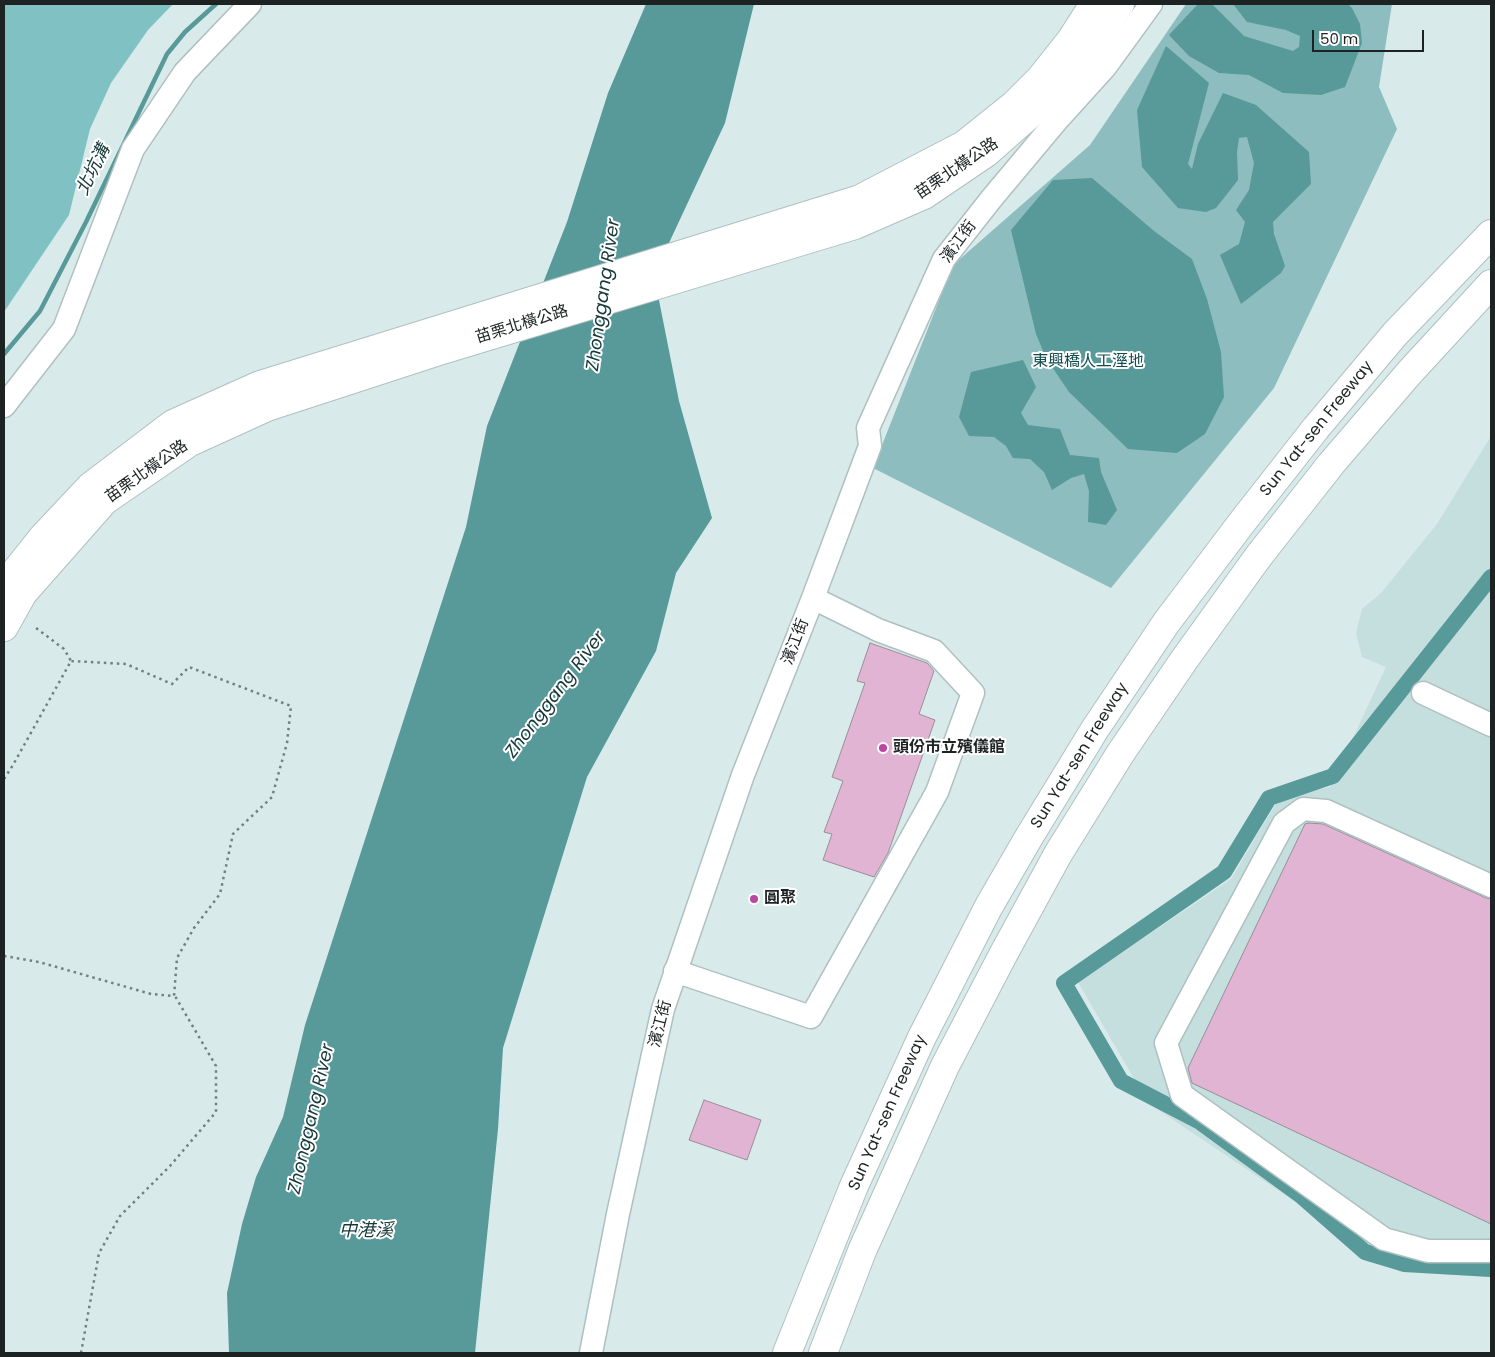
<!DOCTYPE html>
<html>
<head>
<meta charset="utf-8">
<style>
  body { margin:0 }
  #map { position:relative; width:1495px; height:1357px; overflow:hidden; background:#d9eaea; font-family:Poppins,sans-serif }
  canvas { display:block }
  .frame { position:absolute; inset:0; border:5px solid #1d2323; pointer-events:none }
  .scale { position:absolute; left:1312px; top:30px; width:112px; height:22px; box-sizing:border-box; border:2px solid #1d2323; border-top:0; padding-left:6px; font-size:15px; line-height:18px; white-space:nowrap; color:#1d2323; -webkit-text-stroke:4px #fff; paint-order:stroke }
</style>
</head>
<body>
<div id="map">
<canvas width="1495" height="1357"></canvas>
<div class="frame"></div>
<div class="scale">50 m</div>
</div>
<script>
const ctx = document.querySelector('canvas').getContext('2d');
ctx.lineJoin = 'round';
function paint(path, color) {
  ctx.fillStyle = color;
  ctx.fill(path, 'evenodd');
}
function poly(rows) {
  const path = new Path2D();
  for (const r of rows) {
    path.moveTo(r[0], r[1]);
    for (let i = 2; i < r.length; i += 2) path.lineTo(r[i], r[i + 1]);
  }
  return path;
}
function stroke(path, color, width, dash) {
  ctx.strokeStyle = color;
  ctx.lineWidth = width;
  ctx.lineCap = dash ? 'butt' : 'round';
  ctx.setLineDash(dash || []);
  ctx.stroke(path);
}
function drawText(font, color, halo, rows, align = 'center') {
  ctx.font = font + ' Poppins,"Noto Sans TC",sans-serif';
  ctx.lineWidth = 4;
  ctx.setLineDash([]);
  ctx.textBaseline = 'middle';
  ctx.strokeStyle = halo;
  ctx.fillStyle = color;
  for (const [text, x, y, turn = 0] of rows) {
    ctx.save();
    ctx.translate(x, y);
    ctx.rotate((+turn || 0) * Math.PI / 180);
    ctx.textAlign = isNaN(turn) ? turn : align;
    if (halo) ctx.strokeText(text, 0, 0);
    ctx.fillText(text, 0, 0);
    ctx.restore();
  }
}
paint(poly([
  [1491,436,1491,1277,1400,1272,1148,1103,1078,982,1231,879,1279,798,1330,787,1386,667,1362,657,1356,633,1362,609,1381,593,1437,524]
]), '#c5dfdf');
paint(poly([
  [1186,4,1392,4,1379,87,1397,129,1274,388,1111,588,873,468,953,265,1090,145]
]), '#8dbdbe');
paint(poly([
  [4,4,173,4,148,30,111,83,90,129,69,215,4,312]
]), '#80c2c3');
paint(poly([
  [646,4,754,4,725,123,654,275,679,401,712,518,676,573,656,651,587,777,503,1048,498,1129,475,1353,229,1353,227,1293,242,1224,256,1177,283,1117,305,1025,466,527,487,426,567,222,608,93],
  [1198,4,1212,4,1244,36,1293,51,1299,47,1300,36,1286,30,1247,22,1233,4,1348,4,1352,8,1360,24,1362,43,1345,87,1321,95,1283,93,1249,75,1219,73,1189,56,1169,35],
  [1166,46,1209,83,1188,164,1192,169,1198,144,1223,93,1256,105,1309,152,1311,184,1273,222,1274,234,1285,266,1281,273,1241,304,1220,255,1239,244,1245,222,1236,210,1249,190,1254,163,1247,137,1239,138,1237,152,1238,180,1216,208,1206,212,1178,208,1142,167,1137,110],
  [1092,178,1154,231,1192,259,1207,299,1221,352,1224,397,1205,434,1177,453,1128,449,1069,392,1046,358,1036,334,1011,230,1053,180],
  [1023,360,1036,387,1021,413,1028,425,1060,429,1070,455,1099,458,1101,472,1117,510,1106,525,1088,522,1089,491,1084,474,1071,478,1052,490,1044,472,1030,459,1013,458,1006,446,994,437,969,436,959,417,971,372]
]), '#58999a');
stroke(poly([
  [4,354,40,311,86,222,167,54,185,32,216,4]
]), '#58999a', 4.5);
stroke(poly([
  [1491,577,1333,776,1269,798,1224,872,1064,983,1121,1081,1200,1122,1300,1195,1365,1252,1405,1264,1491,1269]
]), '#58999a', 16);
const building = poly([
  [870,643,927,663,934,671,919,714,935,720,888,853,874,877,823,860,832,834,824,832,843,781,832,777,865,683,857,681,870,643],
  [1308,823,1323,824,1486,898,1491,899,1491,1224,1192,1083,1188,1068,1305,824,1308,823],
  [704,1100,761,1120,747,1160,689,1140,704,1100]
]);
paint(building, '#e1b4d4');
stroke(building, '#9a8e96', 1);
const minor = poly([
  [4,406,64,329,133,149,185,72,250,4],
  [1423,693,1491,725],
  [1491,886,1326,811,1303,809,1284,823,1166,1043,1182,1095,1384,1239,1428,1251,1491,1251],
  [675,971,811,1017,937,792,973,693,934,651,878,630,813,598],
  [591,1353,618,1214,663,1009,743,775,813,598,870,446,868,428,944,259,992,198,1059,118,1106,66,1151,4]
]);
const major = poly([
  [4,586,43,537,90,487,173,424,260,385,860,199,964,145,1014,105,1040,79,1071,40,1094,4],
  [4,627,23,593,104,501,190,442,267,407,439,351,855,225,924,195,986,153,1053,94,1079,64,1120,4]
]);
const highway = poly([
  [787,1353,854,1186,922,1037,989,906,1029,837,1095,729,1166,623,1243,521,1316,428,1395,334,1491,234],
  [823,1353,862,1251,945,1066,1004,953,1058,854,1120,754,1184,660,1258,557,1331,464,1410,372,1491,284]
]);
stroke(minor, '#afc0c0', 25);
stroke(major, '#afc0c0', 30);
stroke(highway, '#afc0c0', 30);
stroke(poly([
  [4,779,13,765,71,661,64,649,36,628],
  [4,956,39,962,151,994,174,996,177,958,194,928,220,894,233,834,272,797,287,743,291,706,189,667,172,684,126,664,71,661],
  [81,1353,99,1253,120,1216,170,1166,216,1112,216,1066,175,996]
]), '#747f7f', 2.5, [2.5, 4]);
stroke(minor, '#fff', 22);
stroke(major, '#fff', 28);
stroke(highway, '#fff', 28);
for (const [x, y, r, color] of [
  [883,748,5,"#b947a1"],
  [754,899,5,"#b947a1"]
]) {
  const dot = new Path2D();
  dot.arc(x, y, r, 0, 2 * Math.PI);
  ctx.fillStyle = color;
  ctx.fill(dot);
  stroke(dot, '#fff', 2);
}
drawText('16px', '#1d2323', '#fff', [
  ["苗栗北橫公路",957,169,-34],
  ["濱江街",959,242,-54],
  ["苗栗北橫公路",522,325,-17],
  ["Sun Yat-sen Freeway",1317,429,-51],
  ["苗栗北橫公路",147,472,-35],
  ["濱江街",796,642,-69],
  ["Sun Yat-sen Freeway",1080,756,-58],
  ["濱江街",661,1024,-76],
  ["Sun Yat-sen Freeway",888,1113,-66]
]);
drawText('16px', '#114c4e', '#fff', [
  ["東興橋人工溼地",1088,362]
]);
drawText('bold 16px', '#1d2323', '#fff', [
  ["頭份市立殯儀館",893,748],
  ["圓聚",764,899]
], 'left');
drawText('italic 18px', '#173838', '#fff', [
  ["北坑溝",94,170,-64],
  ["Zhonggang River",604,295,-82],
  ["Zhonggang River",556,695,-53],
  ["Zhonggang River",312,1119,-77],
  ["中港溪",366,1231]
]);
</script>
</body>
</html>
